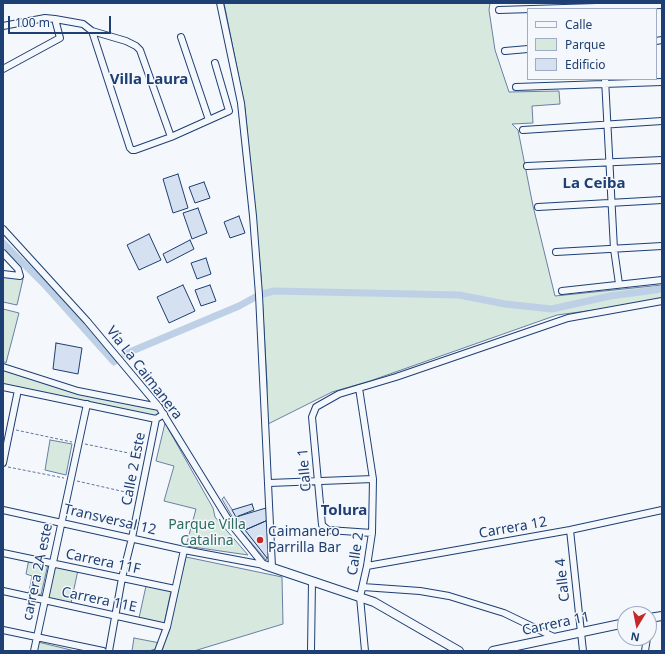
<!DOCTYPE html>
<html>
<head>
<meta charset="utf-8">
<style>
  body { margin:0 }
  #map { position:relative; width:665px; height:654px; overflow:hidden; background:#f4f7fb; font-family:"Noto Sans",sans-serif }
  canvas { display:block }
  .frame { position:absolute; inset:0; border:4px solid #1d3f73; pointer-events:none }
  .legend { position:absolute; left:527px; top:8px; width:130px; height:72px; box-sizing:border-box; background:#f4f7fb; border:1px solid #9eadc5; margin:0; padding:5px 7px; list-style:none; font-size:12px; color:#1d3f73 }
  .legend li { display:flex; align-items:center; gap:8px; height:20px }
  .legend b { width:20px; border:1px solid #9eadc5 }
  .north { position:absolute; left:617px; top:606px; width:40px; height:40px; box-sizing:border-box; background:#f4f7fb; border:1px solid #9eadc5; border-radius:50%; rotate:190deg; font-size:11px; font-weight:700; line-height:16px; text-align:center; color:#1d3f73 }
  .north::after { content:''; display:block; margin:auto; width:14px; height:18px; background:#c62828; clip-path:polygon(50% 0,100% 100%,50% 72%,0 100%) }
  .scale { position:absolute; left:8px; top:16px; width:103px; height:18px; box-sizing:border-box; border:2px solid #1d3f73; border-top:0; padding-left:5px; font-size:12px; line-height:14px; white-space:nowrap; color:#1d3f73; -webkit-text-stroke:3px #f4f7fb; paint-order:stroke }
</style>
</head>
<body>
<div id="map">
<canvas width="665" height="654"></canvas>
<div class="frame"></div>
<ul class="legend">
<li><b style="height:5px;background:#f4f7fb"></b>Calle</li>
<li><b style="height:11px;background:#d7e8df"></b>Parque</li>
<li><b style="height:11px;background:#d5e0f0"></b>Edificio</li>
</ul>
<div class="north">N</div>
<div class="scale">100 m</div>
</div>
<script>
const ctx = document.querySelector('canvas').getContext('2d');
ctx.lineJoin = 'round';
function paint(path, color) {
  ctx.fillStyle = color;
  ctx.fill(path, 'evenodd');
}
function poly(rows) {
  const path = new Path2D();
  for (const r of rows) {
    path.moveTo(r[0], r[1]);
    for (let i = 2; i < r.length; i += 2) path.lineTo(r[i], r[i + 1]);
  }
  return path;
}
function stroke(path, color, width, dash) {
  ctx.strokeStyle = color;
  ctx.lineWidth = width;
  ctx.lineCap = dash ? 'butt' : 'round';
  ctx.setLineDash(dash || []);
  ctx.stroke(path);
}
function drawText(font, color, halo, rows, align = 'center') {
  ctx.font = font + ' "Noto Sans",sans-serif';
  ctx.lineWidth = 3;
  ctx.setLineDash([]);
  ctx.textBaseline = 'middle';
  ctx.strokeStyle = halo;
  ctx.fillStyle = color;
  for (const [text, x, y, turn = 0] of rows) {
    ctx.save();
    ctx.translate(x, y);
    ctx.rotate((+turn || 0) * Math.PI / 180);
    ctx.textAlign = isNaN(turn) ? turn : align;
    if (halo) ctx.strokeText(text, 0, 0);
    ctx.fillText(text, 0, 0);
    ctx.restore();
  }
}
const green = poly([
  [224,3,490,3,489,10,495,50,509,92,559,91,560,104,532,106,533,123,512,124,518,130,533,206,555,296,662,285,662,301,557,315,370,381,332,392,266,425,267,383,261,276,245,108,224,3],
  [3,276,23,279,17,305,3,302,3,276],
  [3,309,19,313,6,363,3,361,3,309],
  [3,368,32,378,158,408,161,412,156,416,3,386,3,368],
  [165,423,213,508,215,517,248,555,186,546,196,509,164,501,174,466,156,461,165,423],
  [50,440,72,444,66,475,45,470,50,440],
  [186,557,282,577,283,624,194,651,162,651,186,557],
  [29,559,48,564,41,595,29,592,32,576,26,574,29,559],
  [54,565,78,570,71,603,47,598,54,565],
  [146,586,171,591,164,624,139,618,146,586],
  [134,638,160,643,158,648,149,651,132,651,134,638],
  [38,642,75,651,37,651,38,642]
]);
paint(green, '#d7e8df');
stroke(green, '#687fa3', 1);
const parking = poly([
  [224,497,242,525,267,558,266,560,238,527,222,499,224,497]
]);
paint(parking, '#e3e8f0');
stroke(parking, '#687fa3', 1);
stroke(poly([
  [3,243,44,284,114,362],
  [125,354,239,306,259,295,274,291,459,295,505,304,552,309,610,296,662,289]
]), '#bed0e5', 7);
const building = poly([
  [178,174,188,208,173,213,163,179,178,174],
  [204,182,210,198,195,203,189,187,204,182],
  [198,208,207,233,192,239,183,213,198,208],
  [239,216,245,233,230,238,224,222,239,216],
  [149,234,161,260,139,270,127,245,149,234],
  [190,240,194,249,167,263,163,254,190,240],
  [206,258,211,274,197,279,191,263,206,258],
  [183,285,195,311,169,323,157,297,183,285],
  [210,285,216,301,201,306,195,290,210,285],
  [56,343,82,348,78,374,53,369,56,343],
  [252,504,254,510,236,517,232,510,252,504],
  [266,508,268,520,245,530,236,517,266,508],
  [268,520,269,557,267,558,245,530,268,520]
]);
paint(building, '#d5e0f0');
stroke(building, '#1d3f73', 1);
const minor = poly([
  [220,3,241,103,253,216,259,295,272,567],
  [499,10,662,5],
  [55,19,83,24,92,31,130,148,132,150,135,150,171,137,229,111,215,63],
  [3,26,45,18,55,19,60,38,3,69],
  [92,31,126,41,136,46,140,50,171,137],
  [181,37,209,120],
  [656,41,662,40],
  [505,51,528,49],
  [605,79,614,249,619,284],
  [516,87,662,82],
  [523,130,662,121],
  [527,166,662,160],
  [538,207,662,200],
  [3,229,87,321,159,407,231,524,264,565],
  [556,252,662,246],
  [3,253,18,269,20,276,3,274],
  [562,291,662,280],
  [3,367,78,391,159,407],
  [3,387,156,419],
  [359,388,373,479,372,533,367,566,360,597,365,651],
  [3,463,18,390],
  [269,483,373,479],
  [3,510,184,550,264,565],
  [570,530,583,651],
  [372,533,328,530,322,525,312,417,316,407,339,394,396,377,568,318,662,301],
  [3,553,175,589],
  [367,566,570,530,662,510],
  [363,587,420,591,449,596,504,613,556,638],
  [3,591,167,627],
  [3,630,103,651],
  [34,651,87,404],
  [109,651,122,578,132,538,156,419,164,414],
  [158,651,167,627,184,550],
  [311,651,312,581],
  [645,651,647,638]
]);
const tertiary = poly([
  [264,565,374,602,459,651],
  [649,618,662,616],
  [493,651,625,623]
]);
stroke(minor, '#1d3f73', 8);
stroke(tertiary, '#1d3f73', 10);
stroke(poly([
  [16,430,72,442],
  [85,444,143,456],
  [8,467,64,478],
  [77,481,134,494]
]), '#5e769c', 1, [3, 2]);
stroke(minor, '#f4f7fb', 6);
stroke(tertiary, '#f4f7fb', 8);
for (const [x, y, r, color] of [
  [260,540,4,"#c62828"]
]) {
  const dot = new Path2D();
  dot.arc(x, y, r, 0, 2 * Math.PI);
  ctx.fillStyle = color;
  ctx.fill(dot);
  stroke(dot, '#f4f7fb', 1.5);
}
drawText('14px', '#1d3f73', '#f4f7fb', [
  ["Vía La Caimanera",144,373,52],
  ["Calle 2 Este",134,469,-79],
  ["Calle 1",305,470,-95],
  ["Transversal 12",110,520,13],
  ["Carrera 12",513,528,-10],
  ["Calle 2",356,554,-81],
  ["Carrera 11F",103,562,12],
  ["carrera 2A este",38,572,-78],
  ["Calle 4",563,580,-96],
  ["Carrera 11E",99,600,12],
  ["Carrera 11",556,624,-12]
]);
drawText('14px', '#2c6c60', '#f4f7fb', [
  ["Parque Villa",207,525],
  ["Catalina",207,541]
]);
drawText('14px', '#1d3f73', '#f4f7fb', [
  ["Caimanero",268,532],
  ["Parrilla Bar",268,548]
], 'left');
drawText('bold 15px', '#1d3f73', '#f4f7fb', [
  ["Villa Laura",149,80],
  ["La Ceiba",594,184],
  ["Tolura",344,511]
]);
</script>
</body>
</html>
